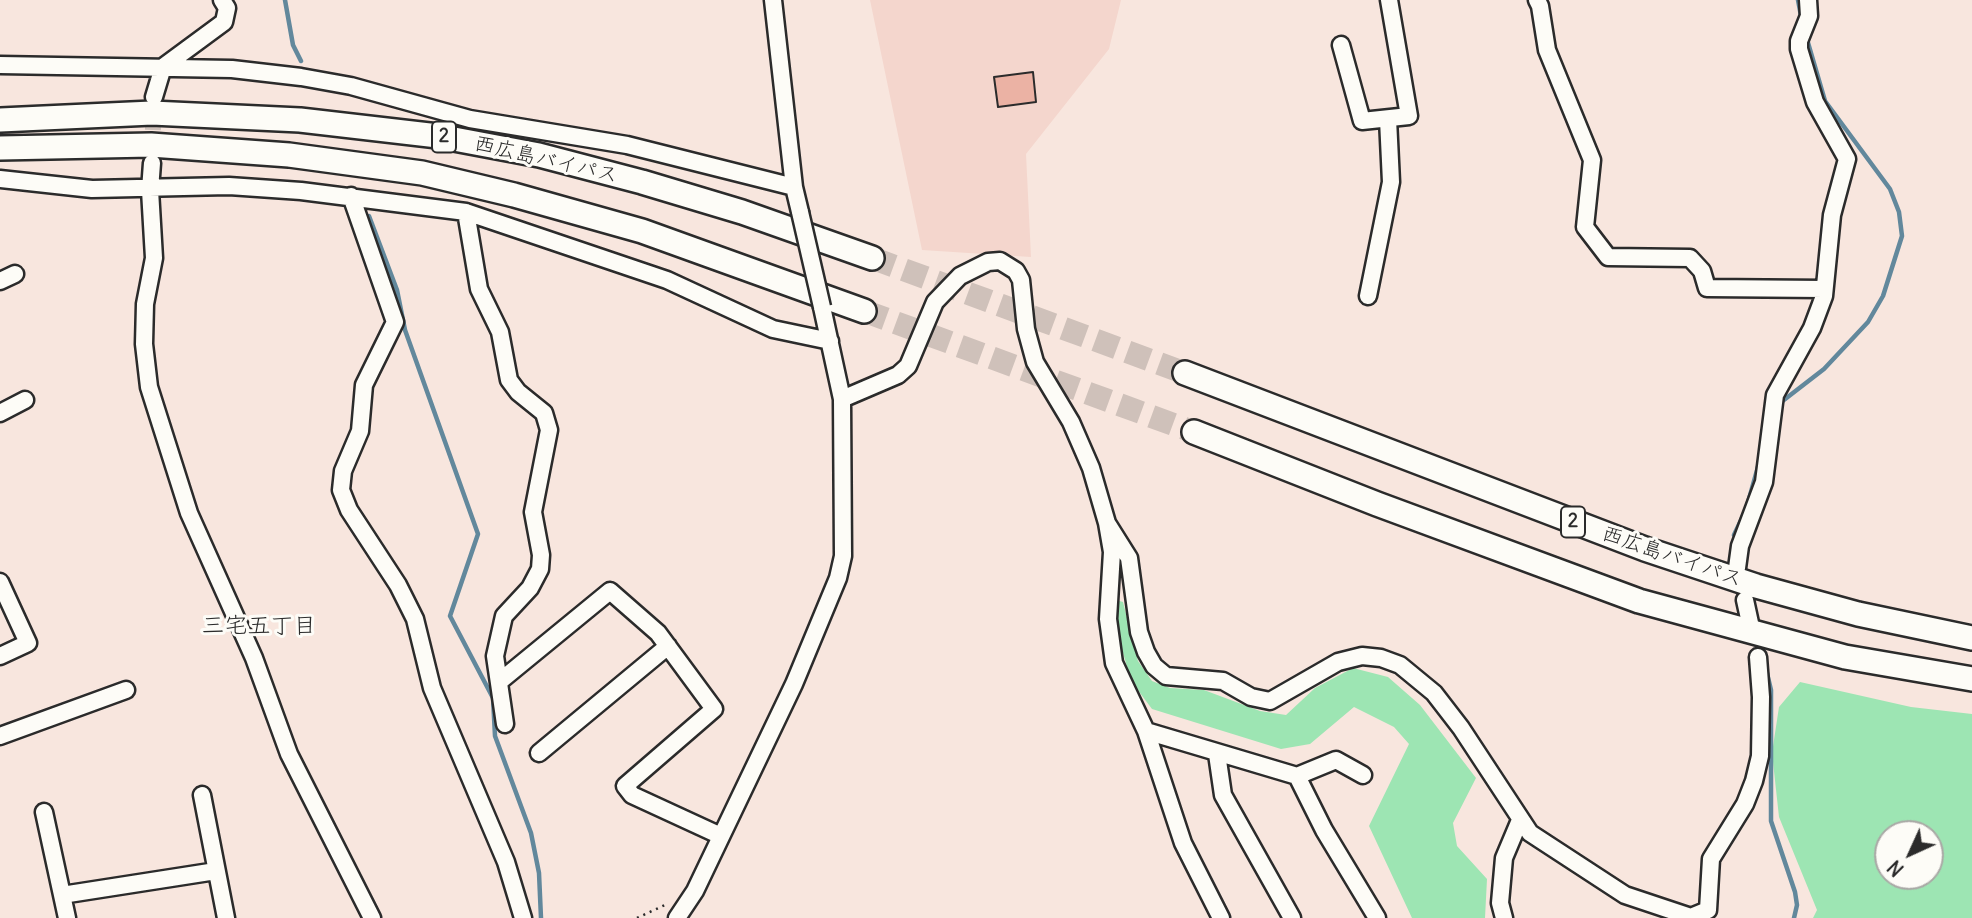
<!DOCTYPE html>
<html>
<head>
<meta charset="utf-8">
<style>
  body { margin:0 }
  #map { position:relative; width:1972px; height:918px; overflow:hidden; background:#f8e6de; font-family:Delius,sans-serif }
  canvas { display:block }
  .north { position:absolute; left:1874px; top:820px; width:70px; height:70px; box-sizing:border-box; background:#fdfcf7; border:2px solid #a9a8a5; border-radius:50%; rotate:225deg; font-size:19px; font-weight:700; line-height:28px; text-align:center; color:#2b2b2b }
  .north::after { content:''; display:block; margin:auto; width:24px; height:32px; background:#2b2b2b; clip-path:polygon(50% 0,100% 100%,50% 72%,0 100%) }
</style>
</head>
<body>
<div id="map">
<canvas width="1972" height="918"></canvas>
<div class="north">N</div>
</div>
<script>
const ctx = document.querySelector('canvas').getContext('2d');
ctx.lineJoin = 'round';
function paint(path, color) {
  ctx.fillStyle = color;
  ctx.fill(path, 'evenodd');
}
function poly(rows) {
  const path = new Path2D();
  for (const r of rows) {
    path.moveTo(r[0], r[1]);
    for (let i = 2; i < r.length; i += 2) path.lineTo(r[i], r[i + 1]);
  }
  return path;
}
function stroke(path, color, width, dash) {
  ctx.strokeStyle = color;
  ctx.lineWidth = width;
  ctx.lineCap = dash ? 'butt' : 'round';
  ctx.setLineDash(dash || []);
  ctx.stroke(path);
}
function drawText(font, color, halo, rows, align = 'center') {
  ctx.font = font + ' Delius,"Klee One",sans-serif';
  ctx.lineWidth = 6;
  ctx.setLineDash([]);
  ctx.textBaseline = 'middle';
  ctx.strokeStyle = halo;
  ctx.fillStyle = color;
  for (const [text, x, y, turn = 0] of rows) {
    ctx.save();
    ctx.translate(x, y);
    ctx.rotate((+turn || 0) * Math.PI / 180);
    ctx.textAlign = isNaN(turn) ? turn : align;
    if (halo) ctx.strokeText(text, 0, 0);
    ctx.fillText(text, 0, 0);
    ctx.restore();
  }
}
paint(poly([
  [870,0,1121,0,1109,49,1026,154,1031,257,922,250]
]), '#f4d6cd');
paint(poly([
  [1116,600,1123,602,1138,661,1152,681,1170,688,1204,690,1260,711,1286,715,1315,688,1353,668,1388,677,1420,705,1476,778,1453,823,1457,846,1487,879,1485,918,1412,918,1369,826,1409,744,1394,727,1354,707,1310,744,1281,749,1152,709,1131,681,1114,621],
  [1800,682,1911,707,1972,714,1972,918,1813,918,1817,910,1779,817,1772,753,1779,707],
  [1930,834,1930,876,1888,876,1888,834]
]), '#9de5b3');
stroke(poly([
  [285,0,293,45,301,61],
  [1798,0,1802,21],
  [369,216,397,290,405,330,478,534,450,616,493,698,495,736,531,833,539,873,541,918],
  [1780,403,1824,369,1868,322,1883,296,1902,236,1899,212,1890,189,1825,101,1806,36],
  [1747,506,1759,463],
  [1734,535,1744,514],
  [1766,669,1771,690,1771,821,1795,892,1797,905,1794,918]
]), '#62889c', 4.5);
const building = poly([
  [1033,72,1036,102,998,107,994,77,1033,72]
]);
paint(building, '#ebb2a4');
stroke(building, '#2b2b2b', 2);
stroke(poly([
  [152,154,154,102]
]), '#cfc1ba', 16, [16, 8]);
stroke(poly([
  [872,258,1185,373],
  [864,311,1194,432]
]), '#cfc1ba', 23, [23, 11]);
const minor = poly([
  [773,0,794,187,800,212],
  [1537,0,1540,6,1547,50,1592,160,1585,227,1608,257,1690,258,1702,271,1707,288,1824,289],
  [1341,45,1362,121,1409,116,1389,0],
  [0,65,232,69,301,77,351,86,470,119,627,145,794,187],
  [154,97,163,67,224,22,227,8,222,0],
  [152,163,150,190,154,258,145,304,144,344,149,387,189,513,254,658,289,754,372,918],
  [0,179,92,189,229,186,301,191,466,212,667,280,773,329,830,341],
  [351,196,395,322,364,385,360,431,343,471,341,490,349,510,398,585,415,619,432,688,506,862,523,918],
  [466,212,479,289,500,332,509,380,518,392,544,413,549,430,533,512,541,555,540,569,530,588,504,616,495,656,505,724],
  [0,281,15,274],
  [1368,296,1391,182,1388,119],
  [842,399,898,375,908,366,935,302,960,276,988,262,1000,261,1016,271,1021,280,1026,329,1035,362,1071,422,1091,468,1107,523,1112,552,1108,619,1114,663,1146,731,1183,843,1221,918],
  [0,413,25,400],
  [1107,523,1129,558,1139,632,1146,652,1154,666,1166,676,1223,681,1251,697,1270,701,1338,662,1362,656,1381,658,1400,665,1434,693,1461,728,1530,833,1625,895,1691,917,1708,910,1711,859,1745,804,1754,781,1760,756,1761,697,1758,657],
  [1737,568,1740,546,1764,482,1775,395,1812,328,1824,296,1832,215,1847,159,1815,102,1799,49,1799,41,1809,16,1808,0],
  [0,582,28,643,0,656],
  [1745,600,1750,623],
  [499,682,610,591,658,633,714,709,625,786,632,795,721,836],
  [1146,731,1297,776,1324,830,1377,918],
  [0,736,126,690],
  [539,753,668,646],
  [1217,754,1223,795,1292,918],
  [1297,776,1336,760,1363,775],
  [202,795,226,918],
  [44,812,67,918],
  [62,895,216,871],
  [677,918,695,891,794,684,838,578,843,556,842,399,822,307],
  [1504,918,1500,903,1504,858,1520,820]
]);
const highway = poly([
  [0,120,152,113,300,120,438,136,539,155,642,182,742,212,872,258],
  [0,148,151,145,289,155,422,173,514,195,642,231,864,311],
  [1185,373,1645,549,1756,586,1858,614,1972,638],
  [1194,432,1377,504,1639,601,1845,657,1972,679]
]);
stroke(minor, '#2b2b2b', 21);
stroke(highway, '#2b2b2b', 28);
stroke(poly([
  [637,918,667,904]
]), '#2b2b2b', 2.5, [2, 5]);
stroke(minor, '#fdfcf7', 16);
stroke(highway, '#fdfcf7', 23);
const minorBridge = poly([
  [800,212,822,307]
]);
stroke(minorBridge, '#2b2b2b', 21, []);
stroke(minorBridge, '#fdfcf7', 16);
for (const [x, y, w] of [
  [444,137,24],
  [1573,522,24]
]) {
  const box = new Path2D();
  box.roundRect(x - w / 2, y - 15.5, w, 31, 5);
  ctx.fillStyle = '#fdfcf7';
  ctx.fill(box);
  stroke(box, '#2b2b2b', 2);
}
drawText('bold 19px', '#2b2b2b', null, [
  ["2",444,137],
  ["2",1573,522]
]);
drawText('21px', '#2b2b2b', '#fdfcf7', [
  ["西広島バイパス",546,160,13],
  ["西広島バイパス",1672,557,19]
]);
drawText('23px', '#2b2b2b', '#fdfcf7', [
  ["三宅五丁目",259,626]
]);
</script>
</body>
</html>
